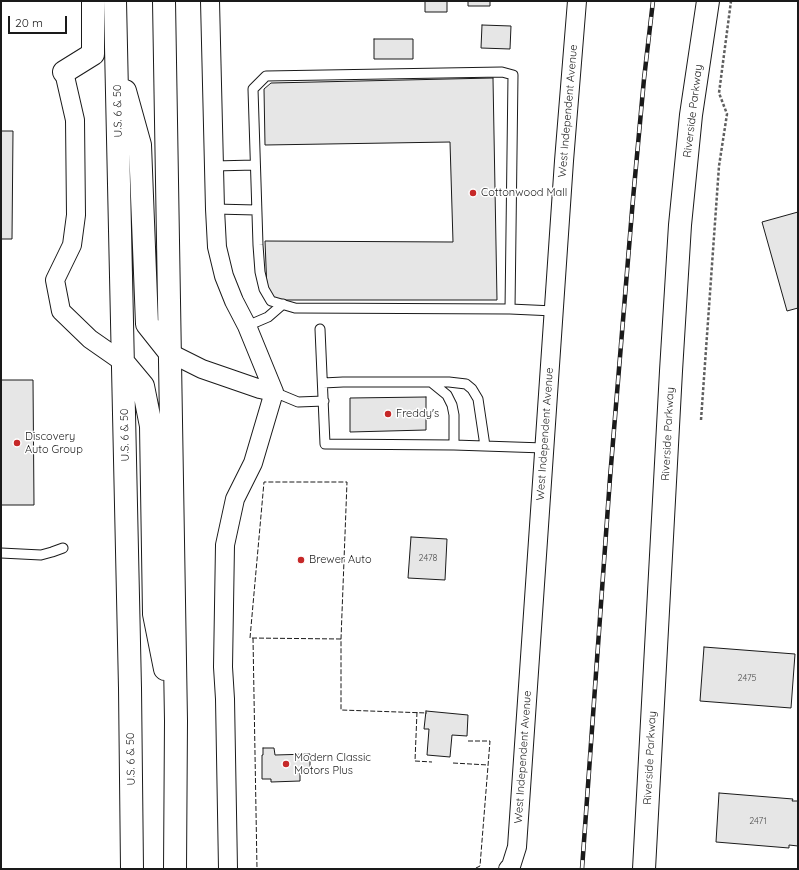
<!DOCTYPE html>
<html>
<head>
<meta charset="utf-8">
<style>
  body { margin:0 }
  #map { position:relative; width:799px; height:870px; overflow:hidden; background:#fff; font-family:Quicksand,sans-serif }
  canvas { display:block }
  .frame { position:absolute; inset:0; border:2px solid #1a1a1a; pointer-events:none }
  .scale { position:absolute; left:8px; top:16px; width:59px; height:18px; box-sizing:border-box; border:2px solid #1a1a1a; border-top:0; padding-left:5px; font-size:12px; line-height:14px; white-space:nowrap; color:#1a1a1a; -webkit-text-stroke:3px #fff; paint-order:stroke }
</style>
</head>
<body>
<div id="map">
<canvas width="799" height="870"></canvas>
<div class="frame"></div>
<div class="scale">20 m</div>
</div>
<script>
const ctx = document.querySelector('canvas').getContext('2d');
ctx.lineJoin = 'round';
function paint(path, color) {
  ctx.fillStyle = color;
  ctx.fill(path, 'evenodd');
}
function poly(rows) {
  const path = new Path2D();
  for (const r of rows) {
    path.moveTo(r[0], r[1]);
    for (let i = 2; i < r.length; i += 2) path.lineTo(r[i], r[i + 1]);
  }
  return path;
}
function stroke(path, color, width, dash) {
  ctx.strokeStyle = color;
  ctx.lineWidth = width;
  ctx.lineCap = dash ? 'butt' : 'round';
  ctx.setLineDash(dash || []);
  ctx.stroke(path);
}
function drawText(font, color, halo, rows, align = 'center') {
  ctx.font = font + ' Quicksand,sans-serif';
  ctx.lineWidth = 3;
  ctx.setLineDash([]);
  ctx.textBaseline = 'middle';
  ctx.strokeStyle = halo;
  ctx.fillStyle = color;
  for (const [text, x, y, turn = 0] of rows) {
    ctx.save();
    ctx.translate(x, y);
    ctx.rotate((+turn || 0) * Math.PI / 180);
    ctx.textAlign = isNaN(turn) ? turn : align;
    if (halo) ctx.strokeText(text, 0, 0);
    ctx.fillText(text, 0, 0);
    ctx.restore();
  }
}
const building = poly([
  [425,1,447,1,447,12,425,12,425,1],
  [468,1,490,1,490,6,468,6,468,1],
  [482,25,511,26,510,49,481,48,482,25],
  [374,39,413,39,413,59,374,59,374,39],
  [493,78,497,300,274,300,267,290,265,241,453,242,450,142,265,145,264,89,271,83,493,78],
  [1,131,13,131,12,239,1,239,1,131],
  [798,212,798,308,787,311,762,222,798,212],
  [1,380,33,380,34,505,1,505,1,380],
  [426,397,426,430,350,432,350,398,426,397],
  [411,537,447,539,445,580,408,578,411,537],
  [704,647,795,654,791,708,700,701,704,647],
  [426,711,468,715,467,736,452,735,450,757,427,755,429,729,424,729,426,711],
  [263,748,274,748,275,755,310,754,310,773,300,773,300,781,271,782,271,779,262,779,262,755,263,755,263,748],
  [719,793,793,799,792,801,798,801,798,846,789,845,789,848,716,842,719,793]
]);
paint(building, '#e6e6e6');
stroke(building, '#1a1a1a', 1);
const service = poly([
  [214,166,255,165],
  [215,209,256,210],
  [510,309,513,75,502,72,266,76,253,89,258,245,260,272,264,289,271,301,295,308,510,309,554,311],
  [247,326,268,317,283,304],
  [320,329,325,444,454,445,544,448],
  [431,382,447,395,452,405,454,415,454,445],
  [323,383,343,382,449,382,466,384,472,389,478,399,485,446],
  [274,392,298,402,324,401],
  [1,553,41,555,52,552,63,548]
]);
const minor = poly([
  [210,1,215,209,217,247,224,276,234,301,247,326,274,392,253,463,235,499,225,545,223,667,225,699,228,869],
  [64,72,75,120,76,215,72,245,55,280,61,311,90,339,123,362],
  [170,353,202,369,260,389,274,392],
  [508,869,511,866,517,847,564,161,577,1]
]);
const secondary = poly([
  [644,869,671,371,680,225,691,115,708,1]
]);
const trunk = poly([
  [115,1,130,688,132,869],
  [164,1,176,721,175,869],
  [64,72,93,54,93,1],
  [125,91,140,145,147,324,170,353],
  [123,362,143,386,151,426,154,614,165,669]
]);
stroke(service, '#1a1a1a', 11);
stroke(minor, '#1a1a1a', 20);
stroke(secondary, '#1a1a1a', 24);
stroke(trunk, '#1a1a1a', 24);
stroke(poly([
  [701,420,719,166,727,114,719,93,731,1]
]), '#5f5f5f', 2.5, [3, 2]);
stroke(service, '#fff', 9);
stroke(minor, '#fff', 18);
stroke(secondary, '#fff', 22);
stroke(trunk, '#fff', 22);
const rail = poly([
  [582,869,610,478,633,199,644,79,653,1]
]);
stroke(rail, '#1a1a1a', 4.5);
stroke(rail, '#fff', 3, [9]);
stroke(poly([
  [253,638,257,869],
  [341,639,250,638,264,482,347,482,341,639,341,710,427,713],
  [417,712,415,761,432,762],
  [468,741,490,741,480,866,474,869],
  [453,763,488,765]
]), '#1a1a1a', 1, [5, 2]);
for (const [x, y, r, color] of [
  [473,193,4,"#c62828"],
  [388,414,4,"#c62828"],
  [17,443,4,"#c62828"],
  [301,560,4,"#c62828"],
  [286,764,4,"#c62828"]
]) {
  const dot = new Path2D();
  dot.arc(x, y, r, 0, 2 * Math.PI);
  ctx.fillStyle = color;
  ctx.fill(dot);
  stroke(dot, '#fff', 1.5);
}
drawText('9px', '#4d4d4d', null, [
  ["2478",428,558],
  ["2475",747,678],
  ["2471",758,821]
]);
drawText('11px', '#1a1a1a', '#fff', [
  ["U.S. 6 & 50",118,111,-91],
  ["West Independent Avenue",568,111,-85],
  ["Riverside Parkway",693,111,-83],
  ["West Independent Avenue",545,434,-86],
  ["Riverside Parkway",668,434,-87],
  ["U.S. 6 & 50",125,435,-91],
  ["West Independent Avenue",523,757,-86],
  ["Riverside Parkway",650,758,-87],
  ["U.S. 6 & 50",131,759,-91]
]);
drawText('11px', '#1a1a1a', '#fff', [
  ["Cottonwood Mall",481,193],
  ["Freddy's",396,414],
  ["Discovery",25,437],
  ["Auto Group",25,450],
  ["Brewer Auto",309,560],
  ["Modern Classic",294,758],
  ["Motors Plus",294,771]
], 'left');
</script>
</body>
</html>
